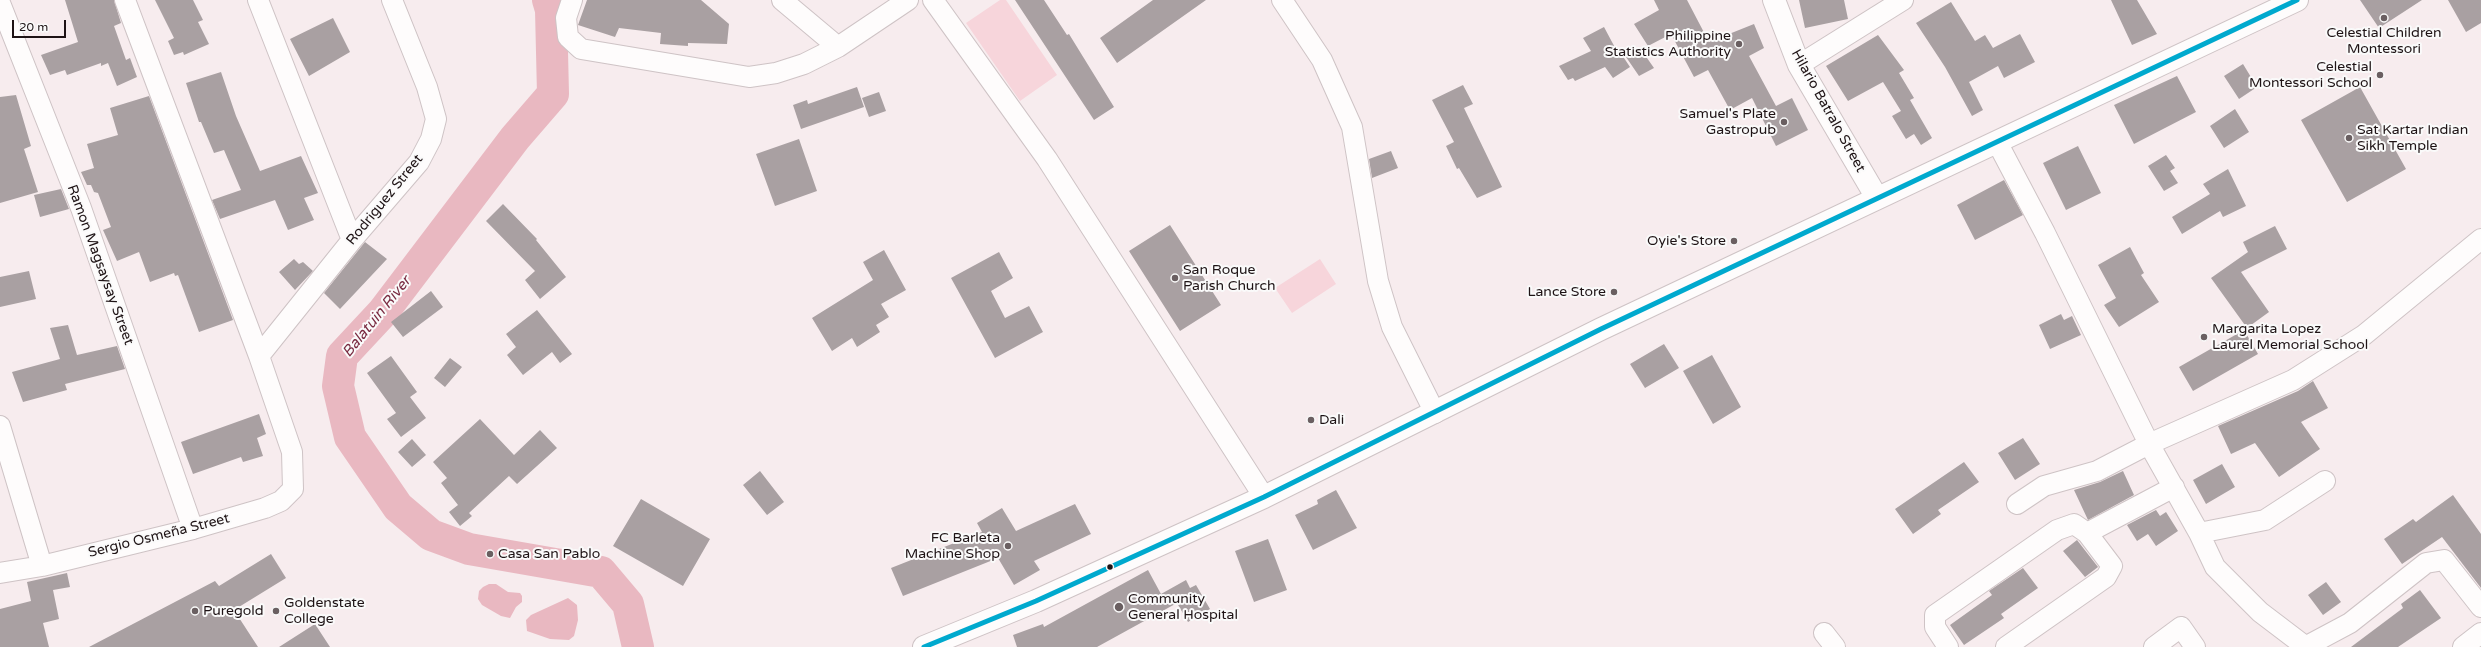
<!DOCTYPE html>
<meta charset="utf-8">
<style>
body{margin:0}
#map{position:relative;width:2481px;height:647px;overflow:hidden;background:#f7ecee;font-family:"Varela Round",sans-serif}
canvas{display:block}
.scale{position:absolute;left:12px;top:20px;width:54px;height:18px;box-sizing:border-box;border:2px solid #1e1315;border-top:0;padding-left:5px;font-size:12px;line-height:14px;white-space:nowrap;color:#1e1315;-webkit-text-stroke:3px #fafafa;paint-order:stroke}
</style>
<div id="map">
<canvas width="2481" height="647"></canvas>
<div class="scale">20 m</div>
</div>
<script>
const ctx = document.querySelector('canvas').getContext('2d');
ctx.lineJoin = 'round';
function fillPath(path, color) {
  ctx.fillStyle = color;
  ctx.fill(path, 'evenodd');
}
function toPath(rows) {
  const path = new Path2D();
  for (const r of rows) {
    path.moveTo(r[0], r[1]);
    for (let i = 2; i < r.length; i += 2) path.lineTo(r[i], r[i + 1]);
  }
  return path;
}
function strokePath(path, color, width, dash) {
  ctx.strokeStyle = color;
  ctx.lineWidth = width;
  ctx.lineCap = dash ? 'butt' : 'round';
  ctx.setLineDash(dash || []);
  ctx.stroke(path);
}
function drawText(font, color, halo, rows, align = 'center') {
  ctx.font = font + ' "Varela Round",sans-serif';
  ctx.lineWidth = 4;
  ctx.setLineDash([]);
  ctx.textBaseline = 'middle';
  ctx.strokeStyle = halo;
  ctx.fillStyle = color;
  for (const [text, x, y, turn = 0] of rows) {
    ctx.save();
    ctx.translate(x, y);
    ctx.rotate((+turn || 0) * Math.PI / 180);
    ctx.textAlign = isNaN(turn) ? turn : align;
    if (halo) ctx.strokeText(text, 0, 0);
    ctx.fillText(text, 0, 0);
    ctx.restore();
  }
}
fillPath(toPath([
 [1000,0,1006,0,1057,75,1020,101,966,23],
 [1320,259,1336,284,1292,313,1275,288]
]), '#f7d5db');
fillPath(toPath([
 [489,584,496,584,508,592,520,593,522,596,522,602,516,607,510,618,501,616,482,605,478,599,479,591,483,587],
 [568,598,577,605,578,620,574,636,569,640,550,639,527,631,526,620,531,615]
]), '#e9b8c1');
strokePath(toPath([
 [548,0,551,10,553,94,515,138,383,312,342,356,338,386,350,437,398,507,431,535,469,549,601,572,628,604,638,647]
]), '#e9b8c1', 32);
fillPath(toPath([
 [65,0,114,0,121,23,114,26,126,60,130,58,137,77,117,86,108,63,101,66,101,63,67,75,65,70,50,75,41,55,78,42],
 [155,0,193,0,203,20,198,22,209,44,184,55,183,52,174,55,168,41,174,38],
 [587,0,701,0,729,24,727,44,688,43,688,46,660,44,661,33,619,28,615,37,578,25],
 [1015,0,1044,0,1067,35,1069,34,1114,107,1094,120],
 [1153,0,1206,0,1117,63,1100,38],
 [1654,0,1687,0,1709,42,1754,24,1764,48,1749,56,1776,106,1792,98,1808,130,1776,146,1752,98,1730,110,1708,70,1694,77,1671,34,1648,46,1634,24,1659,10],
 [1799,0,1844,0,1848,19,1805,28],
 [2111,0,2137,0,2157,34,2132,45],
 [2360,0,2422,0,2379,28],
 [2448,0,2481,0,2481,23,2466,32],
 [1951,2,1975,41,1985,35,1993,48,2020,34,2035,62,2004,78,1998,66,1969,82,1983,110,1972,116,1945,67,1916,23],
 [333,18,350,52,309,76,290,39],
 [1604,27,1620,57,1622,55,1630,67,1613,78,1605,67,1575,81,1573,78,1568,80,1559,66,1591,51,1583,38],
 [1878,35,1904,70,1899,73,1914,98,1910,100,1932,138,1921,145,1914,134,1906,139,1892,116,1901,111,1883,82,1848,101,1826,66],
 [1640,48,1654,68,1639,76,1626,57],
 [2243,64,2257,87,2239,99,2224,76],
 [221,72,236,116,260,171,301,156,318,193,304,198,314,220,288,230,275,200,220,219,212,200,241,190,224,150,214,153,201,122,199,122,186,83],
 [2177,76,2196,112,2134,144,2114,105],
 [1463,85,1473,104,1464,108,1502,187,1477,198,1459,168,1457,169,1446,146,1454,142,1432,100],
 [857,87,864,107,801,129,793,105,807,100,808,104],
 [2360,87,2406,169,2347,202,2301,120],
 [879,92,886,111,869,117,862,98],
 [16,95,31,146,24,149,38,192,0,203,0,97],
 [149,96,233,320,199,332,178,275,175,276,174,273,150,282,139,252,117,261,103,230,111,227,98,193,94,192,91,185,87,185,81,172,94,168,87,144,118,135,110,108],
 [2235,109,2249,132,2224,148,2210,126],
 [799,139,817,191,775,206,756,154],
 [2078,146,2101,193,2066,210,2043,163],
 [1391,151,1398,168,1372,178,1369,159],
 [2166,155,2175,168,2170,171,2178,183,2164,191,2148,166],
 [2228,169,2246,206,2223,217,2220,211,2182,234,2172,217,2210,194,2203,184],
 [2004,180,2023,215,1975,240,1957,205],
 [61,189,69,209,40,217,34,195],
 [503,204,537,239,536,240,566,277,540,299,525,280,535,271,486,221],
 [1170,225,1221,305,1180,331,1129,251],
 [2275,226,2287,249,2241,272,2269,312,2247,328,2211,278,2248,252,2243,242],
 [365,242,387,259,340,309,324,293],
 [2130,247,2144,273,2141,275,2159,302,2119,327,2104,305,2116,298,2098,265],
 [884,250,906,290,881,304,889,317,876,325,880,332,857,347,852,338,832,351,812,318,873,280,863,262],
 [999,252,1013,278,991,291,1005,318,1029,306,1043,332,995,358,951,278],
 [294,259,299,264,303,262,313,271,295,290,279,272],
 [29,271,36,299,0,307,0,277],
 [431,291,443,307,403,337,391,322],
 [537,310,572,354,560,363,552,352,523,375,507,355,516,347,506,334],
 [2061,314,2064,320,2072,316,2081,335,2050,349,2039,325],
 [68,325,77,355,117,346,125,369,65,384,67,390,23,402,12,372,60,359,50,328],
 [2244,330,2258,354,2193,391,2179,367],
 [1664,344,1679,368,1645,388,1630,364],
 [1712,355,1741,407,1713,424,1683,371],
 [391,356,417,392,410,397,426,418,401,437,387,419,396,413,367,373],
 [450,358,462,367,445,387,434,378],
 [2313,381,2328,408,2301,422,2320,449,2279,477,2255,443,2231,454,2218,426,2298,391],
 [259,414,266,434,257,438,263,456,243,462,241,457,193,474,181,442],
 [480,419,514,455,540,430,557,448,517,484,509,476,469,513,472,516,460,526,449,512,458,505,441,483,447,478,433,462],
 [2023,438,2040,464,2015,480,1998,453],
 [412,439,426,455,412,467,398,452],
 [1964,462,1979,482,1938,510,1941,514,1913,534,1895,509],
 [2222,464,2235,487,2206,504,2193,480],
 [760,471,784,502,767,515,743,485],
 [2123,471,2134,495,2088,520,2074,490,2100,482],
 [1336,490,1357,528,1313,550,1295,515,1318,504,1317,500],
 [2453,495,2481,534,2481,588,2442,537,2402,564,2384,539,2413,519,2416,522],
 [641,499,710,539,683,586,613,546],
 [1075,504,1091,534,1034,561,1040,570,1014,585,998,558,903,596,891,568,982,532,977,523,1002,508,1016,531],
 [2156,510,2160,516,2166,512,2178,531,2156,546,2148,534,2137,541,2127,525],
 [1268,539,1287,590,1254,602,1235,551],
 [2077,540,2098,567,2085,577,2063,551],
 [271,554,286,578,234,610,258,647,89,647,215,581,219,586],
 [2023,568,2038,588,2001,614,2004,618,1964,645,1950,625,1992,595,1989,591],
 [1148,570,1161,594,1186,580,1190,588,1196,585,1210,609,1188,622,1177,603,1097,647,1017,647,1013,635,1043,624,1044,627],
 [67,573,70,587,53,590,59,619,43,623,49,647,0,647,0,609,31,601,27,582],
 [2326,582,2341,602,2323,615,2308,595],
 [2420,590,2441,618,2398,647,2351,647,2403,608,2401,604],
 [315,624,330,647,279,647]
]), '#a9a0a2');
const street = toPath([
 [258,0,352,240],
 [572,0,566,18,568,37,581,49,749,77,776,73,804,64,838,47,908,0],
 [782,0,838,47],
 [933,0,1047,159,1264,497],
 [1282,0,1322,60,1352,127,1378,281,1392,327,1435,413],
 [0,3,81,208,193,529],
 [1799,65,1903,0],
 [1997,142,2045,233,2149,444,2199,533,2215,567,2260,612,2306,647],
 [259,356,352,240,419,162,431,139,436,119,427,87,392,0],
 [0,426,42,566],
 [2017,504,2044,486,2097,471,2149,444,2293,380,2364,335,2481,239],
 [2087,533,2174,487],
 [2199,533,2265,520,2325,481],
 [0,573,42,566,193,529,265,508,281,501,293,489,292,452,259,356,125,0],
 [1824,633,1835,647],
 [1948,647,1935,627,1935,615,2057,530,2074,524,2087,533,2112,566,2106,577,2006,647],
 [2154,647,2181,627,2195,647],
 [2305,647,2350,623,2426,563,2444,560,2481,607],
 [2463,647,2481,633]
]);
const secondary = toPath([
 [1774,0,1799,65,1877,198]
]);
const primary = toPath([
 [924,647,1036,601,1264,497,1601,329,2297,0]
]);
strokePath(street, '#cec3c5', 22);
strokePath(secondary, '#cec3c5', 24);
strokePath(primary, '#cec3c5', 24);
strokePath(street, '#fefcfc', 20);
strokePath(secondary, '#fefcfc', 22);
strokePath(primary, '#fefcfc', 22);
strokePath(toPath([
 [924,647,1036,601,1264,497,1601,329,2297,0]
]), '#00a9ce', 5);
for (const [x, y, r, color] of [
 [2384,18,4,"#6a5f61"],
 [1739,44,4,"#6a5f61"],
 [2380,75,4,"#6a5f61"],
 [1784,122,4,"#6a5f61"],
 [2349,138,4,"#6a5f61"],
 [1734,241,4,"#6a5f61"],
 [1175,278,4,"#6a5f61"],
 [1614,292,4,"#6a5f61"],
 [2204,337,4,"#6a5f61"],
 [1311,420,4,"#6a5f61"],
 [1008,546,4,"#6a5f61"],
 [490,554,4,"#6a5f61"],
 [1110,567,3.5,"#1e1315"],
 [1119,607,5,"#6a5f61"],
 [195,611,4,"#6a5f61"],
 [276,611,4,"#6a5f61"]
]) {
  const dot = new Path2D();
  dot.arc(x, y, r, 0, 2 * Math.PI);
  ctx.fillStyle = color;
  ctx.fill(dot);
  strokePath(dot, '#fafafa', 1.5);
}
drawText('14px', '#1e1315', '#fafafa', [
 ["Celestial Children",2384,33,"center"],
 ["Montessori",2384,49,"center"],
 ["Philippine",1731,36,"right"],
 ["Statistics Authority",1731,52,"right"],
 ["Celestial",2372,67,"right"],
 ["Montessori School",2372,83,"right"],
 ["Samuel's Plate",1776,114,"right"],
 ["Gastropub",1776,130,"right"],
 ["Sat Kartar Indian",2357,130],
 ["Sikh Temple",2357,146],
 ["Oyie's Store",1726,241,"right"],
 ["San Roque",1183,270],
 ["Parish Church",1183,286],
 ["Lance Store",1606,292,"right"],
 ["Margarita Lopez",2212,329],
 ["Laurel Memorial School",2212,345],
 ["Dali",1319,420],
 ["FC Barleta",1000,538,"right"],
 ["Machine Shop",1000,554,"right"],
 ["Casa San Pablo",498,554],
 ["Community",1128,599],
 ["General Hospital",1128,615],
 ["Goldenstate",284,603],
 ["College",284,619],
 ["Puregold",203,611]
], 'left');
drawText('14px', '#1e1315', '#fafafa', [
 ["Hilario Batralo Street",1828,111,61],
 ["Rodriguez Street",385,200,-51],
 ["Ramon Magsaysay Street",100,265,70],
 ["Sergio Osmeña Street",159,536,-14]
]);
drawText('italic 15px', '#792b41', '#fafafa', [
 ["Balatuin River",377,317,-51]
]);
</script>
